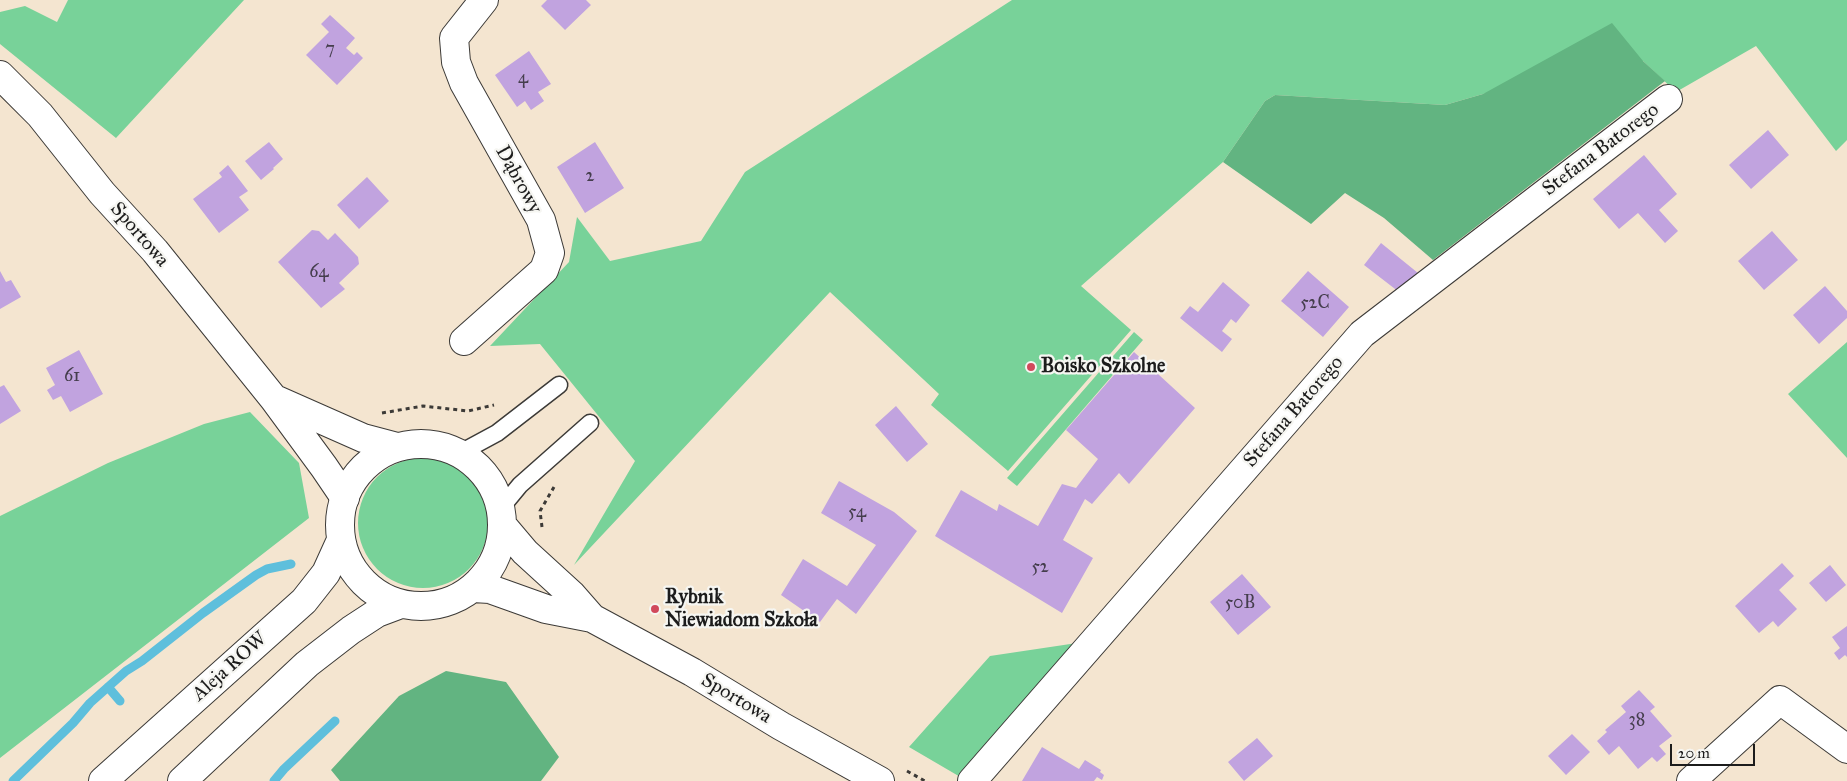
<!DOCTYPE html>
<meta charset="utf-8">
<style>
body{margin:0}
#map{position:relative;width:1847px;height:781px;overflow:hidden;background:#f4e5d0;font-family:"IM FELL Great Primer",serif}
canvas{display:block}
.scale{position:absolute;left:1670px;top:744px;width:85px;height:22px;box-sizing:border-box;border:2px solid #1c1c1c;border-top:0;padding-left:6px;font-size:15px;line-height:18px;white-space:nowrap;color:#1c1c1c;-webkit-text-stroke:4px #f6f6f2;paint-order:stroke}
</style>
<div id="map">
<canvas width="1847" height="781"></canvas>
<div class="scale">20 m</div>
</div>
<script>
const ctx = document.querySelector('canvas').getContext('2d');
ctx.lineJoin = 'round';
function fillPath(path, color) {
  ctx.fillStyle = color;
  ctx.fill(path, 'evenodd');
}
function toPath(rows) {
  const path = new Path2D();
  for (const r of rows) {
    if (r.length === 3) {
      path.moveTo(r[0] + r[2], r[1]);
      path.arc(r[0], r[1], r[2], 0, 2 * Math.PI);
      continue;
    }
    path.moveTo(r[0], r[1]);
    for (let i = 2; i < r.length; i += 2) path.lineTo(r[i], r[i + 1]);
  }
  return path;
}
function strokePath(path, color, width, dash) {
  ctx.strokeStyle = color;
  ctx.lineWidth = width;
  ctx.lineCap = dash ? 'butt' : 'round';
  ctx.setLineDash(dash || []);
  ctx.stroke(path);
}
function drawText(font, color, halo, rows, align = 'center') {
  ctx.font = font + ' "IM FELL Great Primer",serif';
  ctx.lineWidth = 4.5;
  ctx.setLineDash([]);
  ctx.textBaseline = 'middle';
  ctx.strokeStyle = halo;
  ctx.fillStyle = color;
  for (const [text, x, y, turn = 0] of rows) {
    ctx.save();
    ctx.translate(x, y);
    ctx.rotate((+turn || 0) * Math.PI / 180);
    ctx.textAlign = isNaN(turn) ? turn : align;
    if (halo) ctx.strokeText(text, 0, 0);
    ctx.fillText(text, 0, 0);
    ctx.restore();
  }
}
fillPath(toPath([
 [68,0,244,0,116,138,0,44,0,12,25,6,57,22],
 [1012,0,1847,0,1847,140,1836,151,1756,46,1676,92,1643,61,1483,94,1445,105,1275,95,1265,101,1223,162,1081,286,1131,330,1008,471,931,405,939,394,830,292,574,565,635,461,540,344,490,346,569,262,577,217,610,261,701,241,745,172],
 [1134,332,1143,340,1017,486,1007,478],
 [1847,342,1847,458,1788,394],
 [250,412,299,463,309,518,0,758,0,516,108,463,204,424],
 [423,523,65],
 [1077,643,962,778,909,747,990,656]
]), '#78d299');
fillPath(toPath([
 [1612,23,1643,61,1665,81,1433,260,1384,218,1345,193,1311,224,1223,162,1265,101,1275,95,1445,105,1483,94],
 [446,671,506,682,559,757,541,781,340,781,331,770,399,696]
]), '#62b481');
strokePath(toPath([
 [108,687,120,701],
 [13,781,73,723,90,703,126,671,142,661,203,613,256,575,267,569,291,564],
 [274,781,284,769,335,721]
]), '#5ebfdc', 9);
fillPath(toPath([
 [547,0,586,0,591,5,565,30,541,6],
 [330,15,355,38,346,48,354,55,357,52,363,58,337,85,306,55,329,32,321,24],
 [529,51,551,84,538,92,544,101,531,110,525,101,517,107,495,75],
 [1768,130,1789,155,1751,189,1729,165],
 [269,142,283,159,273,168,274,169,261,180,245,161],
 [595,142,624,188,585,213,557,167],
 [1644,155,1677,194,1659,210,1678,231,1665,243,1638,213,1619,229,1593,199],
 [228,165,248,191,239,197,249,210,219,233,193,199,222,177,219,173],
 [367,177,389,201,359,229,337,205],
 [312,230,319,231,328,240,335,233,358,257,359,264,339,283,345,289,321,308,278,262],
 [1772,231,1798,260,1764,290,1738,261],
 [1381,243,1418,273,1399,292,1364,265],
 [0,271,6,282,11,280,21,297,0,309],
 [1308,271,1349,307,1323,337,1281,301],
 [1223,282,1250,305,1236,323,1231,319,1222,331,1232,339,1222,352,1180,318,1190,306,1198,312],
 [1825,286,1847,311,1847,318,1819,344,1793,315],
 [79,350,103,394,70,412,61,396,53,400,47,390,55,385,46,368],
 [1134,352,1195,408,1129,484,1119,473,1092,504,1085,499,1063,540,1093,558,1062,613,935,536,961,490,997,511,999,504,1038,526,1062,484,1076,488,1098,459,1066,430],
 [4,385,21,411,0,424,0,387],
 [896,406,928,444,907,462,875,425],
 [839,481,894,512,917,531,856,614,837,599,820,622,781,595,803,559,847,586,876,545,821,513],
 [1782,563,1794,576,1779,590,1797,609,1778,627,1773,621,1759,633,1735,606],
 [1830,565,1846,585,1826,602,1809,583],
 [1242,574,1271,607,1238,635,1210,602],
 [1847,626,1847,657,1845,655,1839,660,1834,653,1840,648,1832,637],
 [1639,690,1655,707,1650,711,1672,736,1659,746,1666,754,1657,762,1652,757,1638,769,1619,746,1609,755,1597,741,1607,732,1605,730,1626,712,1621,706],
 [1572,734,1590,752,1566,775,1548,756],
 [1257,738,1273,756,1244,781,1228,762],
 [1042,747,1079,769,1085,760,1101,770,1100,772,1104,775,1102,780,1097,777,1094,781,1022,781]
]), '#c1a3df');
const service = toPath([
 [460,453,497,433,559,385],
 [501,508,520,485,590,423]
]);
const minor = toPath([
 [464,341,544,270,550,253,541,220,464,83,456,62,454,38,484,0],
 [972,781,1362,334,1668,99],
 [1691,781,1780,700,1847,749]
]);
const tertiary = toPath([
 [0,75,40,115,102,193,155,251,274,399,324,467,345,498],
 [277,400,363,438,397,447]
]);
const primary = toPath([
 [421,525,81],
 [503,526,525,552,571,594,592,618],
 [473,588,490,589,546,609,592,618,692,672,781,726,880,781],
 [103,781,304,601,326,573,341,540],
 [182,781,307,664,351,630,377,613,401,604]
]);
strokePath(service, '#3c3a37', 19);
strokePath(minor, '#3c3a37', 30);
strokePath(tertiary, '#3c3a37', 30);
strokePath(primary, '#3c3a37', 30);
strokePath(toPath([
 [382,413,423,406,468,411,494,405],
 [542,527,540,511,554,487],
 [907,771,925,781]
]), '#3c3a37', 3, [4, 4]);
strokePath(service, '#fff', 16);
strokePath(minor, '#fff', 28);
strokePath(tertiary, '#fff', 28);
strokePath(primary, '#fff', 28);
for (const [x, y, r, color] of [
 [1031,367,5,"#d1495b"],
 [655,609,5,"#d1495b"]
]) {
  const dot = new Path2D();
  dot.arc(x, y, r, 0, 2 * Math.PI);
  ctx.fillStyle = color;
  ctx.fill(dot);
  strokePath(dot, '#f6f6f2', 2);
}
drawText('18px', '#453e4d', null, [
 ["7",330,50],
 ["4",523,79],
 ["2",590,177],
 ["64",319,273],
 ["52C",1315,304],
 ["61",72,377],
 ["54",857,513],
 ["52",1040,568],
 ["50B",1240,604],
 ["38",1637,721]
]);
drawText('20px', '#1c1c1c', '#f6f6f2', [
 ["Stefana Batorego",1601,150,-37],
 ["Dąbrowy",518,180,61],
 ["Sportowa",139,235,49],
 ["Stefana Batorego",1294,412,-49],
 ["Aleja ROW",230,667,-42],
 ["Sportowa",736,699,31]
]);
drawText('bold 20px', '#1c1c1c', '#f6f6f2', [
 ["Boisko Szkolne",1041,367],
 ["Rybnik",665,598],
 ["Niewiadom Szkoła",665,621]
], 'left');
</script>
